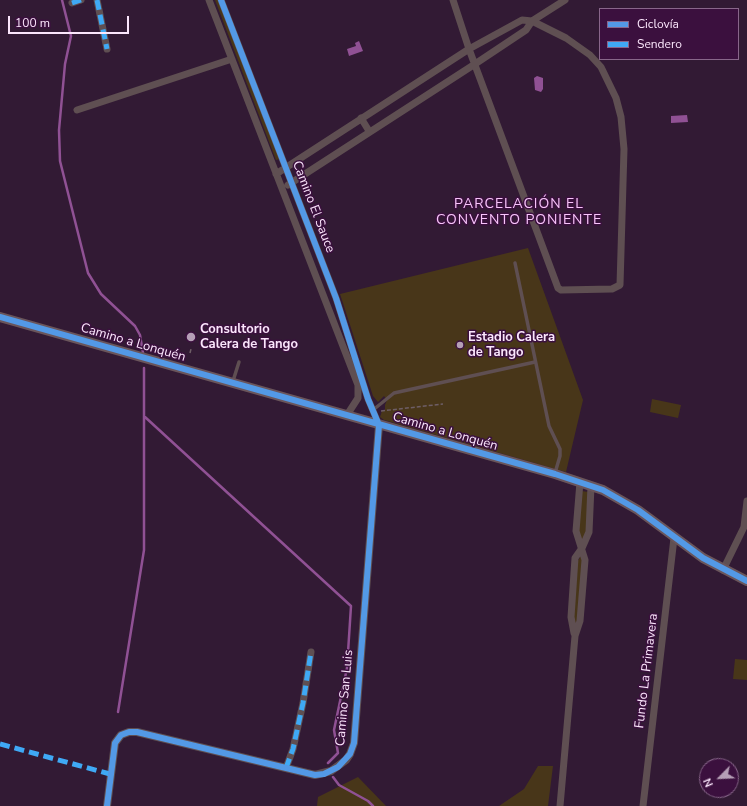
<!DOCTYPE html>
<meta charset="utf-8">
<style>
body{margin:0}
#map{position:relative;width:747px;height:806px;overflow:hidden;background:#321a34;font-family:"Nunito Sans",sans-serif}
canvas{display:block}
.legend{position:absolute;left:599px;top:8px;width:140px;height:52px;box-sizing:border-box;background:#3b103e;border:1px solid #88668a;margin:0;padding:5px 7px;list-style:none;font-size:12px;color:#fbe6fc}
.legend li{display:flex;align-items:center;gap:8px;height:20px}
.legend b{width:20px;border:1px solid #88668a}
.north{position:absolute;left:699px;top:758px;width:40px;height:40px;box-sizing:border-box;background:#3b103e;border:1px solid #88668a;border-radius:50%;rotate:246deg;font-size:11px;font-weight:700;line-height:16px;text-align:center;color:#fbe6fc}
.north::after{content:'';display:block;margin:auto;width:14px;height:18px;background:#b59fb6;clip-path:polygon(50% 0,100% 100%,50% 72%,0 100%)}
.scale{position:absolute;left:8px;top:16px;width:121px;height:18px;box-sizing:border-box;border:2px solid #fbe6fc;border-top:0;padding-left:5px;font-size:12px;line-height:14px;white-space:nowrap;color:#fbe6fc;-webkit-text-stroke:3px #3b103e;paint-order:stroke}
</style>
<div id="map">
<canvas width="747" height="806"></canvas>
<ul class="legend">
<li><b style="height:5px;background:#5399e6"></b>Ciclovía</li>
<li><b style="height:5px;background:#3fa9f5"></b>Sendero</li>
</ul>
<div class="north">N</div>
<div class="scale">100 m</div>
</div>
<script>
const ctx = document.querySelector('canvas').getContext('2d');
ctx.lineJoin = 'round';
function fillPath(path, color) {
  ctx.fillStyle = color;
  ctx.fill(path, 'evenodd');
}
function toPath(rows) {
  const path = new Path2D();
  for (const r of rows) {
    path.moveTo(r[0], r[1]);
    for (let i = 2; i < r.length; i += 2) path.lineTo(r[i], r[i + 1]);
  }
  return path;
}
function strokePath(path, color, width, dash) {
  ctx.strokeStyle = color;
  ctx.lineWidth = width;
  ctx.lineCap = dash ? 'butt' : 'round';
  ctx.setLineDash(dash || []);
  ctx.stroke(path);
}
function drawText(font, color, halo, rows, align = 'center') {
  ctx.font = font + ' "Nunito Sans",sans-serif';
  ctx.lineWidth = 3;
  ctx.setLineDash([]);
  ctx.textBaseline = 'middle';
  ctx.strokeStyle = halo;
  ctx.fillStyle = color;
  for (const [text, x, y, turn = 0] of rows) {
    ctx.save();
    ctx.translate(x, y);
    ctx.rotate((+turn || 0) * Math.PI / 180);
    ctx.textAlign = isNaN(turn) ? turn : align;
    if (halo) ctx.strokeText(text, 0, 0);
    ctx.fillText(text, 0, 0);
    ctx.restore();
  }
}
fillPath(toPath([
 [215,0,219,0,280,159,276,160],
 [528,248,583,400,566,472,384,420,380,417,382,411,385,410,385,405,387,400,384,396,378,402,373,396,340,294],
 [652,399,681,405,678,418,650,412],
 [581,491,589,492,586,532,582,543,578,531],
 [581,556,583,562,578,619,575,625,573,618,577,562],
 [735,659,747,660,747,680,733,679],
 [538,766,553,766,548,806,499,806,524,789],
 [358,777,386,806,317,806,318,797]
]), '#483619');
fillPath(toPath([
 [359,41,363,51,349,56,347,49,356,46,355,43],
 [537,76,543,78,543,89,541,92,535,90,534,78],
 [687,115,688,122,671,123,671,116]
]), '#905194');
strokePath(toPath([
 [62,0,71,36,65,64,59,130,60,161,88,273,101,294,135,326,140,335,143,353],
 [145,417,351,606,347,668,334,730,338,753,328,763],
 [118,712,144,550,144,368],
 [333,777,339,785,368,801,373,806]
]), '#905194', 2.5);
strokePath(toPath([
 [190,353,191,349],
 [381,411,443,404]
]), '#6e5e66', 1.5, [4, 2]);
strokePath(toPath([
 [515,263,549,426,560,449,560,456,555,473],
 [233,381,239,362],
 [373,410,394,393,535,362]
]), '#5f4f52', 3.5);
strokePath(toPath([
 [97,0,107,49],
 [209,0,358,385,358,398,347,415],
 [221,0,336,298,368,399,379,425],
 [72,3,81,0],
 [77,110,232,59],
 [361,118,369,131],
 [276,174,469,49,522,20,532,21,566,38,590,55,601,67,616,98,621,117,624,149,620,285,612,289,561,290,558,288,469,49,453,0],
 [288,185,475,64,526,30,532,21,565,0],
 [723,570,744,527,747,501],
 [574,633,571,617,575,558,582,548,589,532,591,486],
 [286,768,293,749,303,703,311,652],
 [560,806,575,636,580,621,585,560,576,531,580,482],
 [643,806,674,538]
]), '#5f4f52', 7);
strokePath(toPath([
 [107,806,115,743,121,735,129,732,137,732,315,775,331,771,346,760,350,754,354,743,379,425]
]), '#5f4f52', 8);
strokePath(toPath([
 [0,317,555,474,603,490,638,510,703,558,747,581]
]), '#6a555b', 10);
strokePath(toPath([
 [97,0,107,49],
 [72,3,81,0],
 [0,744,110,774],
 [286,768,293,749,303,703,311,652]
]), '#3fa9f5', 5, [10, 5]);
strokePath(toPath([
 [0,317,555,474,603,490,638,510,703,558,747,581],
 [107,806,115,743,121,735,129,732,137,732,315,775,324,774,338,767,350,754,354,743,379,425,368,399,336,298,221,0]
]), '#5399e6', 6);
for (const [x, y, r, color] of [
 [191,337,5,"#b59fb6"],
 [460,345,4,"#b59fb6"]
]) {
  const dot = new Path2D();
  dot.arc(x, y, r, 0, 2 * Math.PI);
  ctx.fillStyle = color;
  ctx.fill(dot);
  strokePath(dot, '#3b103e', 1.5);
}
drawText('13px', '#fbe6fc', '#3b103e', [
 ["Camino El Sauce",313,207,69],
 ["Camino a Lonquén",133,343,16],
 ["Camino a Lonquén",445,432,16],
 ["Fundo La Primavera",647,671,-83],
 ["Camino San Luis",345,698,-85]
]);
drawText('bold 13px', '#fbe6fc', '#3b103e', [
 ["Consultorio",200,330],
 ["Calera de Tango",200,345],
 ["Estadio Calera",468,338],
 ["de Tango",468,353]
], 'left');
ctx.letterSpacing = '1px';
drawText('14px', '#f8c4fb', '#3b103e', [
 ["PARCELACIÓN EL",519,205],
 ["CONVENTO PONIENTE",519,221]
]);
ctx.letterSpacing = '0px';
</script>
